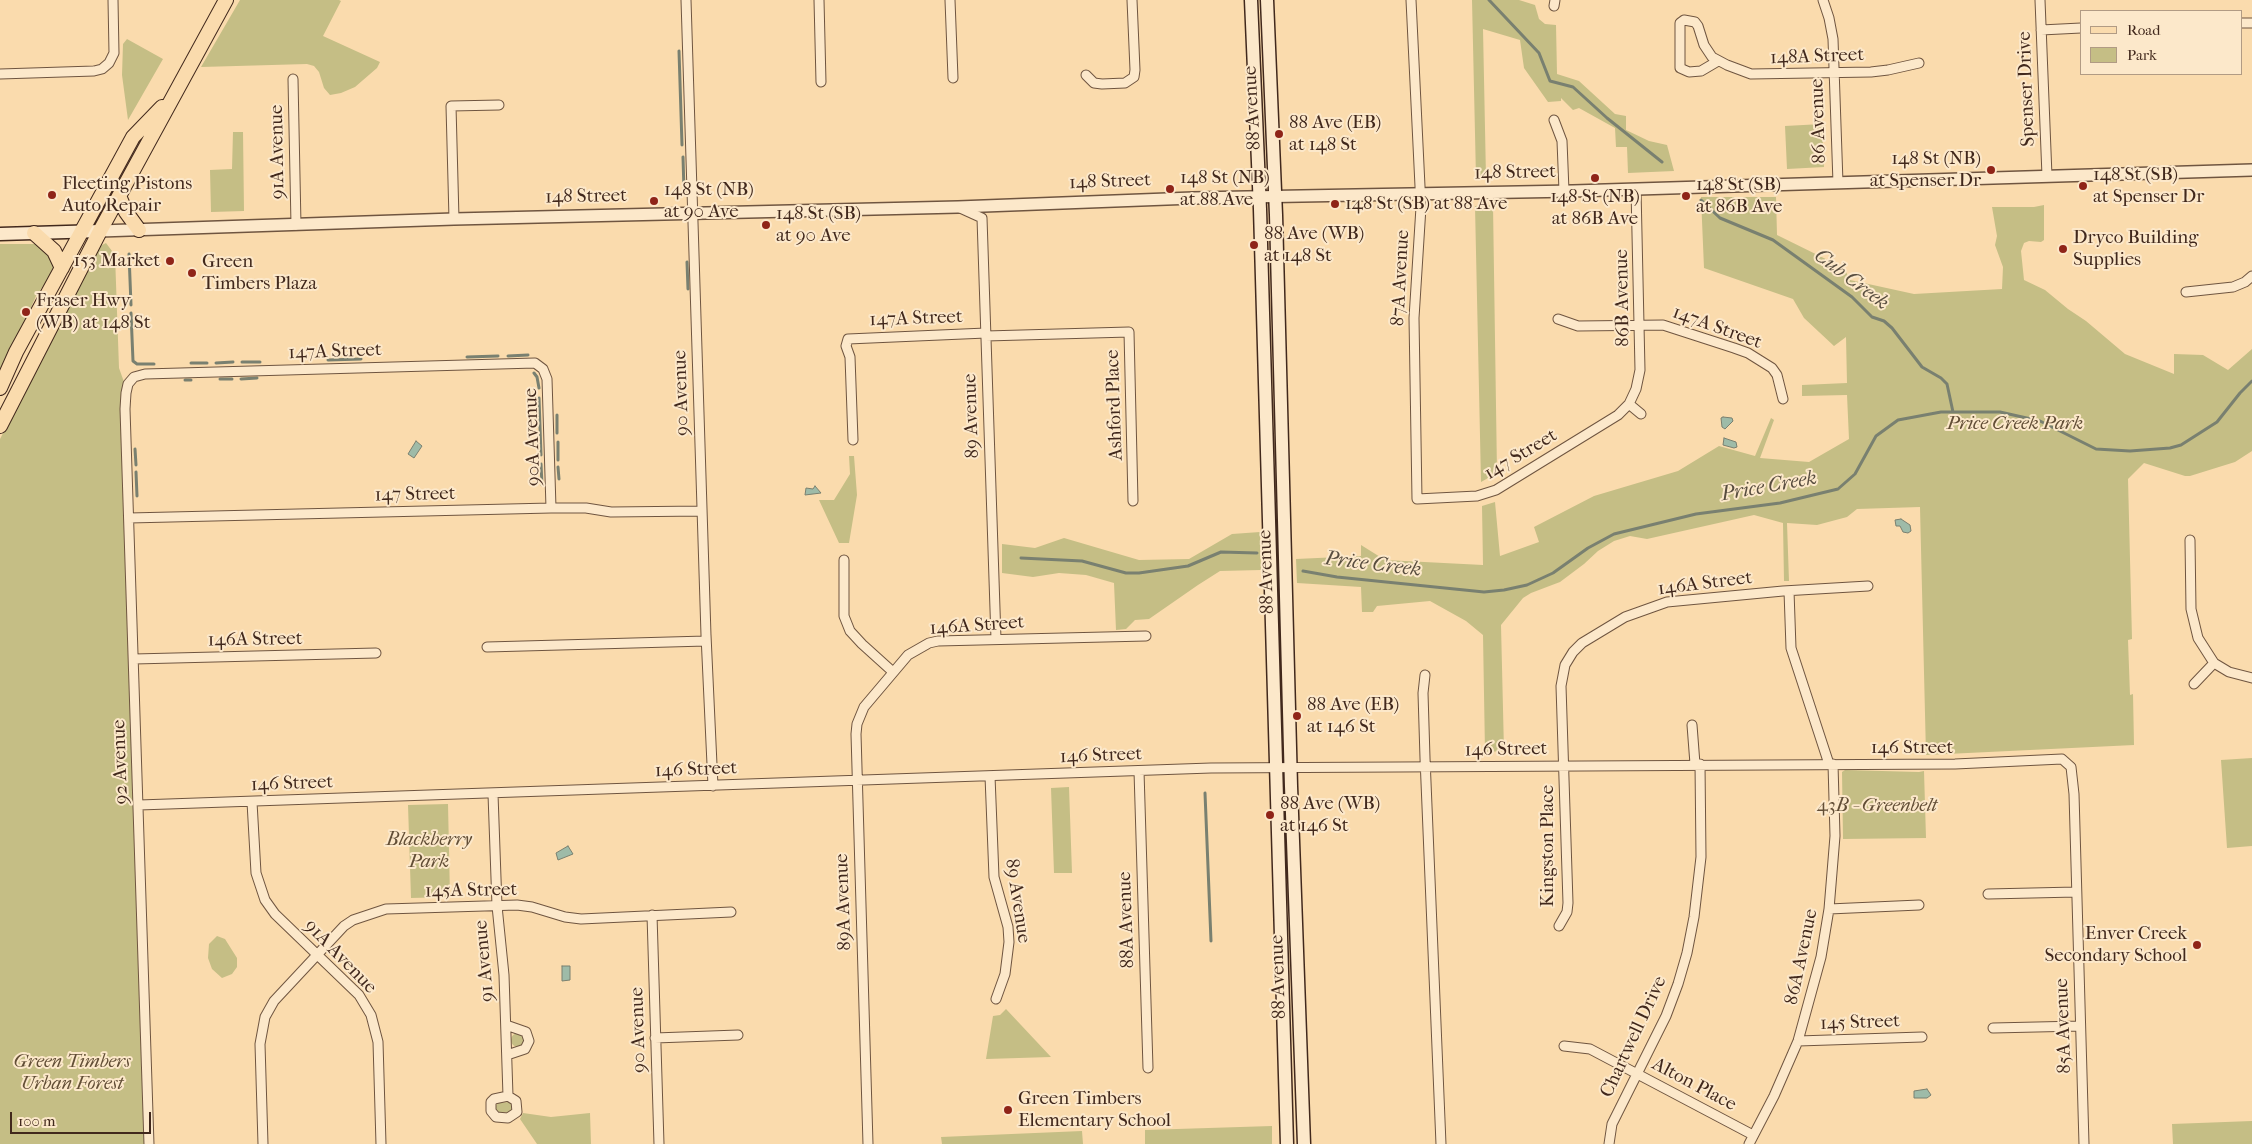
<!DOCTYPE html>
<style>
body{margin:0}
#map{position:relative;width:2252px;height:1144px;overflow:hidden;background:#fadbad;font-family:"IM FELL French Canon",serif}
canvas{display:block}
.legend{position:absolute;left:2080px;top:10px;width:162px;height:65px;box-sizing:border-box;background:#fce8ca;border:1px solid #b19b84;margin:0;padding:6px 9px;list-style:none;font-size:15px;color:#41281c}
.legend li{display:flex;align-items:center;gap:10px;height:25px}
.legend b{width:25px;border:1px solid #b19b84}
.scale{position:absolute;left:10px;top:1112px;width:141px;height:22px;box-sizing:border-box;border:2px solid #41281c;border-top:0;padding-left:6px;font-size:15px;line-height:18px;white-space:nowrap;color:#41281c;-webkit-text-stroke:4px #fce8ca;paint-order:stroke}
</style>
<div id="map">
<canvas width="2252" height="1144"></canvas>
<ul class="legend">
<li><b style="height:6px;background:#fadbad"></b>Road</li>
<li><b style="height:14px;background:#c5be85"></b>Park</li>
</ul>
<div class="scale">100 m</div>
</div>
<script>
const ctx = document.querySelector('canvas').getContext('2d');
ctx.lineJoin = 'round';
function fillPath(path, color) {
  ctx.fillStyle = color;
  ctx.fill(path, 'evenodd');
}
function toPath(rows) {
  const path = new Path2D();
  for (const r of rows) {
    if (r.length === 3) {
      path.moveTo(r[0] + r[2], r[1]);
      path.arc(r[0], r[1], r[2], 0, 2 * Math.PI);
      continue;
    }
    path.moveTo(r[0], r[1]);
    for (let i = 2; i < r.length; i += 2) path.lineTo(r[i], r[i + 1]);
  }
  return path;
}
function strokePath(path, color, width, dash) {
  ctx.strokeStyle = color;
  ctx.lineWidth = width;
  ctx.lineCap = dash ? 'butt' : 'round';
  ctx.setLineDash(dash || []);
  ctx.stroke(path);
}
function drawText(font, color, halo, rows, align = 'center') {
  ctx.font = font + ' "IM FELL French Canon",serif';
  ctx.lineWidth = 4;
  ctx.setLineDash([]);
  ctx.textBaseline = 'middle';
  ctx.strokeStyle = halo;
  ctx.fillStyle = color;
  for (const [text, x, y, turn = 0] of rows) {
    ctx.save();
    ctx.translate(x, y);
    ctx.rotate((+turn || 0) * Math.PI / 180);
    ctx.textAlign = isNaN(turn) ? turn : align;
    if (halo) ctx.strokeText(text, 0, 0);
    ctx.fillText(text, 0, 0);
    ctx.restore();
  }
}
fillPath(toPath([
 [240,0,339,0,341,1,323,36,380,62,377,68,355,87,341,93,330,95,324,88,319,72,314,66,307,64,201,67],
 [1472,0,1519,0,1535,5,1539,19,1545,24,1556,25,1557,74,1579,81,1615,114,1626,116,1626,130,1649,141,1667,145,1674,171,1628,173,1627,147,1616,147,1615,128,1579,108,1573,110,1561,98,1561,101,1548,102,1524,68,1520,40,1483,29,1486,178,1476,178],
 [127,39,163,59,128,120,122,75,123,44],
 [1822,124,1824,167,1787,169,1785,126],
 [233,132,243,132,244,211,211,212,210,170,232,169],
 [1701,197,1776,197,1777,235,1844,268,1850,280,1914,294,2002,289,2003,267,1995,245,1997,236,1992,207,2034,207,2044,205,2044,240,2041,242,2029,241,2024,243,2021,251,2024,280,2045,290,2068,309,2086,321,2125,354,2174,374,2174,354,2203,355,2228,370,2252,349,2252,451,2235,462,2190,476,2185,476,2144,463,2128,479,2132,639,2128,640,2130,695,2133,694,2134,745,1926,755,1920,507,1857,509,1847,517,1817,525,1787,523,1789,581,1784,581,1783,523,1754,515,1647,539,1630,536,1614,541,1598,551,1584,564,1560,582,1531,593,1523,598,1501,625,1504,751,1485,752,1483,635,1466,621,1430,601,1377,606,1373,612,1362,612,1361,587,1297,583,1296,559,1361,556,1361,545,1385,560,1483,565,1482,506,1495,502,1500,556,1539,542,1534,527,1594,496,1678,471,1719,446,1755,456,1771,418,1774,420,1760,458,1809,462,1849,439,1847,395,1802,396,1802,385,1847,383,1846,337,1834,346,1804,318,1793,299,1704,268],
 [1493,205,1497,473,1481,482,1475,206],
 [106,243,115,255,119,368,124,382,121,396,121,416,145,1144,0,1144,0,439,100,246],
 [0,244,37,244,45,248,54,267,51,275,36,296,0,377],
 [849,456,854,456,857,495,849,543,839,543,819,500,834,500,850,474],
 [1260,532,1261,570,1220,571,1198,585,1149,619,1135,620,1126,629,1116,630,1114,583,1086,575,1059,573,1033,577,1002,573,1002,544,1035,548,1064,538,1139,560,1189,559,1232,534],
 [2252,758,2252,846,2227,848,2221,760],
 [1845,770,1919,772,1924,771,1926,838,1843,839,1842,772],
 [1069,787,1072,873,1054,873,1051,788],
 [448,804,450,897,411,898,408,805],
 [217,936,225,939,237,958,237,967,232,974,222,978,212,969,208,958,209,944],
 [1006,1009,1051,1057,986,1059,993,1016,1000,1015],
 [518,1040,7],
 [509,1102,512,1105,511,1112,500,1113,496,1111,495,1107,498,1103],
 [523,1113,551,1117,590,1113,591,1144,537,1144,520,1119],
 [2252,1121,2252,1144,2173,1144,2172,1124],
 [1272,1126,1272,1144,1145,1144,1145,1130],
 [1082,1131,1083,1144,942,1144,941,1137]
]), '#c5be85');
const water = toPath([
 [1723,417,1732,418,1733,421,1725,429,1722,427,1721,418,1723,417],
 [1724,438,1736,442,1737,447,1734,448,1723,445,1724,438],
 [416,441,422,446,414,458,408,454,416,441],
 [815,486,821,493,805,495,806,488,813,489,815,486],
 [1901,519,1910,525,1911,531,1908,533,1903,532,1900,526,1896,526,1895,520,1901,519],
 [568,846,573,854,558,860,556,853,568,846],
 [562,966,570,966,570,980,562,981,562,966],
 [1927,1089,1931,1095,1927,1098,1914,1098,1914,1091,1927,1089]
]);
fillPath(water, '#9ebba8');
strokePath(water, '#798070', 1);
strokePath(toPath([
 [1489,0,1539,53,1550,81,1573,87,1607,118,1662,162],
 [679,51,682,145],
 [683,157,684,191],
 [1701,200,1720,218,1773,240,1852,297,1872,317,1884,321,1892,328,1922,367,1941,378,1947,384,1953,412],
 [129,254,131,305],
 [687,262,688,289],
 [131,313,133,361,137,364,154,364],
 [508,356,528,355],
 [467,357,498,356],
 [328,360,361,359],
 [242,362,260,362],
 [191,363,207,363],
 [216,363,233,362],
 [534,373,537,377,539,388],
 [220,379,232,379],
 [241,379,257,378],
 [185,380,191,380],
 [539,398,541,455],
 [557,415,557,433],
 [558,442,558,460],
 [135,449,136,465],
 [541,464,542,485],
 [558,467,559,479],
 [136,472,137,496],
 [1021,558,1082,561,1126,573,1139,573,1188,566,1221,552,1257,553],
 [1303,571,1337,577,1484,592,1504,590,1527,585,1553,573,1588,548,1614,534,1696,514,1780,503,1838,489,1855,474,1876,436,1898,420,1941,412,2000,412,2040,421,2096,449,2130,451,2170,448,2181,445,2217,422,2240,393,2252,381],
 [1205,793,1211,941]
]), '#798070', 3);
const minor = toPath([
 [686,0,706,635,713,786],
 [819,0,821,82],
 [950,0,953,78],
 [1411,0,1421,207,1414,318,1417,499,1477,496,1496,490,1618,415,1629,404,1636,389,1640,370,1636,189],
 [1823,0,1829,18,1833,39,1838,183],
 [2040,0,2047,176],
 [1554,6,1555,0],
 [2241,23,2252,23],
 [2041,30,2081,28],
 [1718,61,1701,71,1689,72,1680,68,1680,23,1684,20,1695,22,1698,26,1704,45,1712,57,1727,65,1751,74,1871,72,1888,70,1919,63],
 [0,74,94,71,102,69,109,63,114,53,113,0],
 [1086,75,1094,83,1102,84,1125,83,1134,77,1135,70,1132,0],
 [293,79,296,225],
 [1554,120,1562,141,1564,191],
 [960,208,982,218,996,639],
 [454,219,451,106,499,105],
 [2186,292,2233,287,2245,282,2252,276],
 [1558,319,1578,326,1663,325,1734,348,1748,353,1772,368,1777,375,1783,399],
 [986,336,1129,332,1133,501],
 [1629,404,1641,414],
 [853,440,850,357,846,346,848,339,986,333],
 [129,518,551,508,586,508,611,512,702,511],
 [2190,540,2191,609,2198,638,2214,663,2229,672,2252,678],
 [844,560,844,616,850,631,862,644,893,672],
 [1789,591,1791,648,1829,764],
 [487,647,706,641],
 [134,659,376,653],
 [1425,675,1423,693,1425,758,1441,1144],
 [2194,684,2214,663],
 [1692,725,1695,764],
 [1139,771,1148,1068],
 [990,776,994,877,1008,927,1009,942,1005,974,996,999],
 [493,794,497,906,504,975,508,1096,494,1099,491,1102,491,1111,496,1117,508,1118,517,1112,516,1101,508,1096],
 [252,802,256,873,265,900,275,914,359,995,371,1015,378,1042,381,1144],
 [139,805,1211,768,1955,764,2062,759,2071,767,2074,794,2084,1144],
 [1988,894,2076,892],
 [1829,909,1919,905],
 [652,915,659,1144],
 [1559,926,1567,912,1568,903,1561,686,1565,665,1573,652,1582,643,1625,617,1667,602,1783,591,1868,586],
 [506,1025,526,1032,529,1041,525,1049,507,1055],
 [1993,1028,2080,1026],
 [655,1038,738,1035],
 [1798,1041,1922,1037],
 [1564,1046,1590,1049,1753,1135],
 [149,1144,125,409,126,393,128,384,134,377,145,374,535,363,543,369,547,379,551,508],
 [263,1144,260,1044,265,1017,274,1001,344,926,353,920,386,909,517,905,532,907,565,917,581,919,731,912],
 [868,1144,856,734,857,724,864,707,908,655,929,643,938,641,1146,636],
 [1609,1144,1612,1124,1666,1016,1678,984,1687,953,1694,917,1701,857,1700,764],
 [1749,1144,1774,1096,1798,1041,1821,957,1829,909,1835,836,1833,764]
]);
const tertiary = toPath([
 [100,231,454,219,958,207,1193,198,1573,191,2252,170]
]);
const secondary = toPath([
 [1251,0,1260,209,1287,1144],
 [1267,0,1276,215,1291,786,1304,1144],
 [0,234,100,231]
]);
const primary = toPath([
 [119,196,126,212,139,230],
 [34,233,54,251,62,268],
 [0,388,16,352,133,137,162,107],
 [0,426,100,231,226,0]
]);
strokePath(minor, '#6f5540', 11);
strokePath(tertiary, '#6f5540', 14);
strokePath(secondary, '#41281c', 15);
strokePath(primary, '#41281c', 16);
strokePath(minor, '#fce8ca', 9);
strokePath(tertiary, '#fce8ca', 11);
strokePath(secondary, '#fce8ca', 12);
strokePath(primary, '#fadbad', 14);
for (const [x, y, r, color] of [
 [1279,134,5,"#8f2418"],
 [1991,170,5,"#8f2418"],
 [1595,178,5,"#8f2418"],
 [2083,186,5,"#8f2418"],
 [1170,189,5,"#8f2418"],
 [52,195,5,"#8f2418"],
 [1686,196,5,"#8f2418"],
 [654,201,5,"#8f2418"],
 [1335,204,5,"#8f2418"],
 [766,225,5,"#8f2418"],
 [1254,245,5,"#8f2418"],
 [2063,249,5,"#8f2418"],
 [170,261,5,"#8f2418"],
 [192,273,5,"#8f2418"],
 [26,312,5,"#8f2418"],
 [1297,716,5,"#8f2418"],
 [1270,815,5,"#8f2418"],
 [2197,945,5,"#8f2418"],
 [1008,1110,5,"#8f2418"]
]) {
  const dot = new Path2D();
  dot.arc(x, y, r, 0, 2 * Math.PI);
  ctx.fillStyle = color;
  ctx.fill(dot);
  strokePath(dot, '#fce8ca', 2);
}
drawText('19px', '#41281c', '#fce8ca', [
 ["148A Street",1817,57,-2],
 ["Spenser Drive",2027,89,-92],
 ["88 Avenue",1253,108,-93],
 ["86 Avenue",1819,121,-92],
 ["91A Avenue",278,152,-91],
 ["148 Street",1515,173,-1],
 ["148 Street",1110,182,-2],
 ["148 Street",586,197,-1],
 ["87A Avenue",1401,278,-87],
 ["86B Avenue",1623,298,-91],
 ["147A Street",916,319,-2],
 ["147A Street",1717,328,20],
 ["147A Street",335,352,-2],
 ["90 Avenue",682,393,-92],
 ["Ashford Place",1115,405,-92],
 ["89 Avenue",972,416,-92],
 ["90A Avenue",533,437,-92],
 ["147 Street",1521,455,-31],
 ["147 Street",415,495,-1],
 ["88 Avenue",1267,572,-92],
 ["146A Street",1705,584,-7],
 ["146A Street",977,626,-4],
 ["146A Street",255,640,-1],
 ["146 Street",1912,748],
 ["146 Street",1506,750,-1],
 ["146 Street",1101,756,-2],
 ["92 Avenue",121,762,-92],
 ["146 Street",696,770,-2],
 ["146 Street",292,784,-2],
 ["Kingston Place",1548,846,-90],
 ["145A Street",471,891,-1],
 ["89 Avenue",1017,901,81],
 ["89A Avenue",844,902,-92],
 ["88A Avenue",1127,920,-92],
 ["91A Avenue",340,957,46],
 ["86A Avenue",1802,957,-78],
 ["91 Avenue",485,961,-95],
 ["88 Avenue",1279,977,-92],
 ["145 Street",1860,1023,-2],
 ["85A Avenue",2064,1026,-92],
 ["90 Avenue",639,1030,-92],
 ["Chartwell Drive",1634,1037,-65],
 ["Alton Place",1694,1085,28]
]);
drawText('19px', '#41281c', '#fce8ca', [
 ["88 Ave (EB)",1289,123],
 ["at 148 St",1289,145],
 ["148 St (NB)",1981,159,"right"],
 ["at Spenser Dr",1981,181,"right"],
 ["148 St (SB)",2093,175],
 ["at Spenser Dr",2093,197],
 ["148 St (NB)",1180,178],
 ["at 88 Ave",1180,200],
 ["Fleeting Pistons",62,184],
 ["Auto Repair",62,206],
 ["148 St (SB)",1696,185],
 ["at 86B Ave",1696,207],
 ["148 St (NB)",664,190],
 ["at 90 Ave",664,212],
 ["148 St (NB)",1595,197,"center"],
 ["at 86B Ave",1595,219,"center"],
 ["148 St (SB) at 88 Ave",1345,204],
 ["148 St (SB)",776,214],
 ["at 90 Ave",776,236],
 ["88 Ave (WB)",1264,234],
 ["at 148 St",1264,256],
 ["Dryco Building",2073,238],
 ["Supplies",2073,260],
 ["153 Market",160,261,"right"],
 ["Green",202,262],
 ["Timbers Plaza",202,284],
 ["Fraser Hwy",36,301],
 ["(WB) at 148 St",36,323],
 ["88 Ave (EB)",1307,705],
 ["at 146 St",1307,727],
 ["88 Ave (WB)",1280,804],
 ["at 146 St",1280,826],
 ["Enver Creek",2187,934,"right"],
 ["Secondary School",2187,956,"right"],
 ["Green Timbers",1018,1099],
 ["Elementary School",1018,1121]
], 'left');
drawText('italic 19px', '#624e36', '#fce8ca', [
 ["Price Creek Park",2015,424],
 ["43B - Greenbelt",1877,806],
 ["Blackberry",429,840],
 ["Park",429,862],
 ["Green Timbers",72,1062],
 ["Urban Forest",72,1084]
]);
drawText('italic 20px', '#584d3f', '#fce8ca', [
 ["Cub Creek",1851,280,37],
 ["Price Creek",1769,487,-10],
 ["Price Creek",1373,565,7]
]);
</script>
